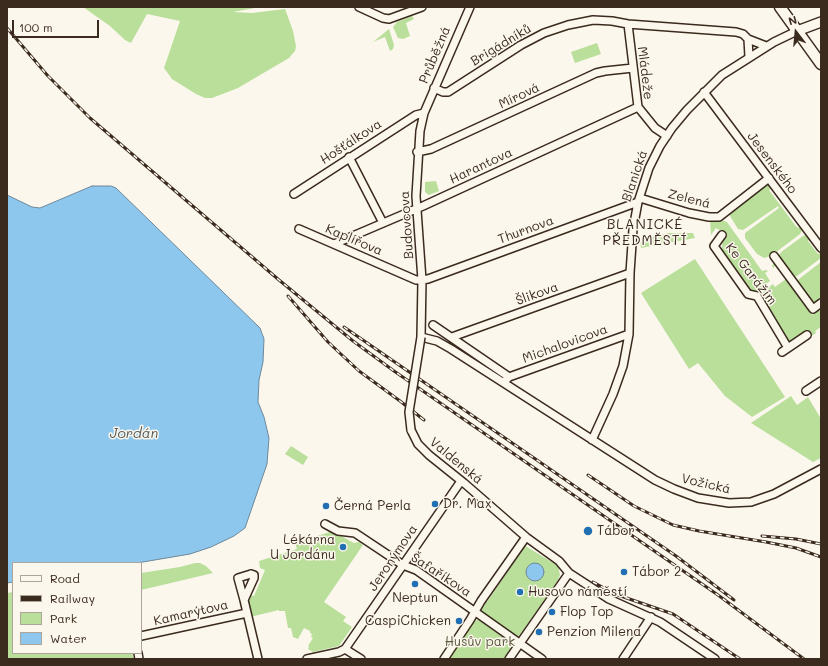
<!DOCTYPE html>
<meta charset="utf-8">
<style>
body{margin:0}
#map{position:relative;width:828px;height:666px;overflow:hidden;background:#fbf7ec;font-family:Mali,sans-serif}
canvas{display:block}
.frame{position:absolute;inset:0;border:8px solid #3b2a1e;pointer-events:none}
.legend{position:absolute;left:12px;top:562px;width:130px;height:92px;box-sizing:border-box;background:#fbf7ec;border:1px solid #aea59a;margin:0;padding:5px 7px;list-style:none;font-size:12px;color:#3b2a1e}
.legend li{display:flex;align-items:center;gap:8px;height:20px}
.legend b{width:20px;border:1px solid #aea59a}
.north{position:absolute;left:776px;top:12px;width:40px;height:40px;-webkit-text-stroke:3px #fbf7ec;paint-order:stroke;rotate:344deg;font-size:11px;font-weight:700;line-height:16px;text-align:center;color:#3b2a1e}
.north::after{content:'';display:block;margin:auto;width:14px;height:18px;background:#3b2a1e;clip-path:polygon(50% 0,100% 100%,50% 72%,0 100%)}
.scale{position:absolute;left:12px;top:20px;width:87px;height:18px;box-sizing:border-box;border:2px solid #3b2a1e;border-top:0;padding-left:5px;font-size:12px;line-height:14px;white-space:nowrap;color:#3b2a1e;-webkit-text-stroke:3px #fbf7ec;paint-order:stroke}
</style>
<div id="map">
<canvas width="828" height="666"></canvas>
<div class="frame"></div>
<ul class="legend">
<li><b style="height:5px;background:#fbf7ec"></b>Road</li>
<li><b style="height:5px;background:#3b2a1e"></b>Railway</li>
<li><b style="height:11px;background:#b9df9b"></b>Park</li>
<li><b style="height:11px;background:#8ec7ed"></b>Water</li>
</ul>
<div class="north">N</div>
<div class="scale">100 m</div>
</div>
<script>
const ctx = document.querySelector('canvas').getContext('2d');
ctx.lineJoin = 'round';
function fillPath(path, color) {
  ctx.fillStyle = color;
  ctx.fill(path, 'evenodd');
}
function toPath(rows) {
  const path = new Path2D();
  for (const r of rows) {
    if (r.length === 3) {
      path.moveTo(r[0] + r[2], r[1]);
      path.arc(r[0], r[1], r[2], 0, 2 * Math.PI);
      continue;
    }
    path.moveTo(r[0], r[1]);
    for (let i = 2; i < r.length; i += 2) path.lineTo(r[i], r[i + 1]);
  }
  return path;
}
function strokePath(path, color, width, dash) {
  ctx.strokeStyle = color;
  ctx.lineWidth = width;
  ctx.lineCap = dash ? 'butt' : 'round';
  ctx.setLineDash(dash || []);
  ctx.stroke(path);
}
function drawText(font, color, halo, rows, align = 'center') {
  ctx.font = font + ' Mali,sans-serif';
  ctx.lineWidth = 3;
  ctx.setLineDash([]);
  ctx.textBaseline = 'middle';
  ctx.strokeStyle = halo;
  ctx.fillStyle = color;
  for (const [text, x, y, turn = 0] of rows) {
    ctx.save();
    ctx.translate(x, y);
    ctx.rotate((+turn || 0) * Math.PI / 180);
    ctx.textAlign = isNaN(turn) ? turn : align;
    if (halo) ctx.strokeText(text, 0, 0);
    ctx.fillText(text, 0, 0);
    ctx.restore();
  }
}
fillPath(toPath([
 [83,7,260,7,233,12,252,13,285,9,293,31,296,46,295,51,289,58,238,88,212,98,205,98,196,94,172,79,164,68,180,21,147,14,131,43,125,40,110,26],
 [412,16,414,19,406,23,410,36,403,39,398,38,393,27,397,22],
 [389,29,394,45,393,49,390,51,385,37,373,42],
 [597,43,601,54,575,63,571,52],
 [436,181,439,191,429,195,425,192,425,182],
 [768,184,773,187,769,190,795,225,798,228,801,225,802,230,800,234,771,256,764,258,757,254,745,238,745,233,779,208,778,206,743,230,738,229,730,216,730,212,761,187],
 [710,220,721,220,727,222,762,271,766,270,768,271,765,273,770,281,756,292,751,291,723,252,722,249,723,232,716,228,711,235],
 [669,233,693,233,695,238,641,248,640,240],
 [806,235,811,238,808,241,818,254,821,252,821,258,797,276,792,277,778,257,781,252,803,236],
 [695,259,785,397,752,417,725,396,698,363,689,369,641,293],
 [821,262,821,300,814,303,811,301,798,284,797,282,799,279],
 [774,264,778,266,812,315,819,310,821,313,821,327,815,331,816,333,810,337,806,332,791,342,788,342,762,298,761,293,773,284,775,287,786,279,777,265,773,268,772,265],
 [791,396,797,405,808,397,821,419,821,458,813,462,751,423],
 [291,446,308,457,303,465,285,454],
 [333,531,350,541,354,543,359,542,363,545,324,602,346,617,343,621,352,627,339,646,313,652,308,649,309,646,308,646,313,638,311,637,312,634,310,633,310,631,304,628,298,639,293,637,291,628,288,628,285,611,279,611,279,610,250,617,247,603,251,595,254,596,265,570,260,568,259,561,297,549,295,543],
 [524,545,558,566,560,575,558,580,522,632,519,636,515,636,481,612,480,608,485,601,487,602,521,552,519,551],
 [195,563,200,563,206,566,213,573,141,590,141,573,180,567],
 [13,592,13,653,132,653,134,659,7,659,7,593],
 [477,620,479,620,512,644,512,647,504,659,447,659,473,622]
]), '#b9df9b');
const water = toPath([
 [92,186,111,186,116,188,260,328,264,339,263,362,259,380,258,402,264,417,269,438,267,464,245,528,234,536,211,547,190,554,137,563,13,563,13,582,7,583,7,195,32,207,40,208,92,186],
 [535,572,9]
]);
fillPath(water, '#8ec7ed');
strokePath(water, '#6d889a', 1);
const minor = toPath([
 [359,7,383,18,389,19,422,7],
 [470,7,424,113,420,131,416,196,422,280,421,337,437,341,451,349,655,480,674,489,698,498,729,503,751,502,774,494,821,469],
 [628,24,638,107,655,128,667,136],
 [748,39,766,46],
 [434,88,443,92,448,92,521,45,544,33,568,25,593,20,612,21,628,24,736,32,743,34,748,39,749,57],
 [704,92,821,248],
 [417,152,431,149,596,73,605,71,633,68],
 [349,157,383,223],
 [294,194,416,115,424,113],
 [640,198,689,213,709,217,719,217,769,178],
 [299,229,416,280,422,280,428,279,638,202],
 [722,235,714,246,748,294,757,296,788,348],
 [334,244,423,206,638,107],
 [774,256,813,309,821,303],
 [433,325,509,377,506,380],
 [452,337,630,273],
 [782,352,807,335],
 [509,377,629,334],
 [806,391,821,381],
 [411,430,418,444,429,455,464,483,526,537,559,561,569,573,609,599,660,622,715,659],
 [592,440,613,394,623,366,629,334,630,273,633,229,638,202,649,168,660,146,672,128,687,110,722,75,774,42,797,31],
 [325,524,338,531,355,533,403,565,416,570,542,659],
 [251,574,254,575,254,578,244,600,238,578,251,574],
 [244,600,258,659],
 [141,636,247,613],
 [345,649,361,659],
 [138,653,139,659],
 [307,659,339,652,345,649,461,481],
 [444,659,470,620,481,601,526,537],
 [509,659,569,573],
 [623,659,651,617]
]);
const tertiary = toPath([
 [797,31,821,22]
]);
const secondary = toPath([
 [780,7,821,64]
]);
strokePath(minor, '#3b2a1e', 10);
strokePath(tertiary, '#3b2a1e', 12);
strokePath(secondary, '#3b2a1e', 13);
strokePath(minor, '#fbf7ec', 7);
strokePath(tertiary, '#fbf7ec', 9);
strokePath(secondary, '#fbf7ec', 10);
const rail = toPath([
 [7,28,48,76,90,118,279,280,353,341,394,371,718,595,804,659],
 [288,296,328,342,359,371,400,401,424,420],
 [344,327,676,556,734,600],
 [588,475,634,506,673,525,699,531,766,542,796,548,821,557],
 [762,536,796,539,821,544],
 [593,582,615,594,673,614,740,659]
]);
strokePath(rail, '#3b2a1e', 3);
strokePath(rail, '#fbf7ec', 1.5, [4.5]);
const minorBridge = toPath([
 [411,430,409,412,421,337]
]);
strokePath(minorBridge, '#3b2a1e', 10, []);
strokePath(minorBridge, '#fbf7ec', 7);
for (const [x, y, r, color] of [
 [435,504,4,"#1f6fb2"],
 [326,506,4,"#1f6fb2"],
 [588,531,5,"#1f6fb2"],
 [343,547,4,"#1f6fb2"],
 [624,572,4,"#1f6fb2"],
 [415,584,4,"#1f6fb2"],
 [520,592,4,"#1f6fb2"],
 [552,612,4,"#1f6fb2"],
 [459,621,4,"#1f6fb2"],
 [539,632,4,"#1f6fb2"]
]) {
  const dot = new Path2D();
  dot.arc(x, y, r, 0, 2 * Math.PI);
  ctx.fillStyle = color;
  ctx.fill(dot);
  strokePath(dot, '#fbf7ec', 1.5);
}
drawText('13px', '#3b2a1e', '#fbf7ec', [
 ["Brigádníků",501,45,-31],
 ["Průběžná",435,55,-67],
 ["Mládeže",645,73,83],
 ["Mírová",519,96,-25],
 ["Hošťálkova",351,142,-33],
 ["Jesenského",772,163,53],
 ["Harantova",481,166,-25],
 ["Blanická",635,176,-71],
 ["Zelená",689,199,14],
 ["Budovcova",407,225,-94],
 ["Thurnova",526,230,-20],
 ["Kaplířova",354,240,23],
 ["Ke Garážím",751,274,52],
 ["Šlikova",537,294,-20],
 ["Michalovicova",565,344,-20],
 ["Valdenská",456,461,40],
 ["Vožická",706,484,13],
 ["Jeronýmova",393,558,-56],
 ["Šafaříkova",441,575,33],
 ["Kamarýtova",191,613,-13]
]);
drawText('13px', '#3b2a1e', '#fbf7ec', [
 ["Dr. Max",443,504],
 ["Černá Perla",334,506],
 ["Tábor",597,531],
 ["Lékárna",335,540,"right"],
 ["U Jordánu",335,555,"right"],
 ["Tábor 2",632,572],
 ["Husovo náměstí",528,592],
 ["Neptun",415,598,"center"],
 ["Flop Top",560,612],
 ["CaspiChicken",451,621,"right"],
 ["Penzion Milena",547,632]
], 'left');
drawText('13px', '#5a573d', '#fbf7ec', [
 ["Husův park",480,642]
]);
ctx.letterSpacing = '1px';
drawText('14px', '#3b2a1e', '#fbf7ec', [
 ["BLANICKÉ",645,225],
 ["PŘEDMĚSTÍ",645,241]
]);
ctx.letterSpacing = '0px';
drawText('italic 14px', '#54595c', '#fbf7ec', [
 ["Jordán",134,434]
]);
</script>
